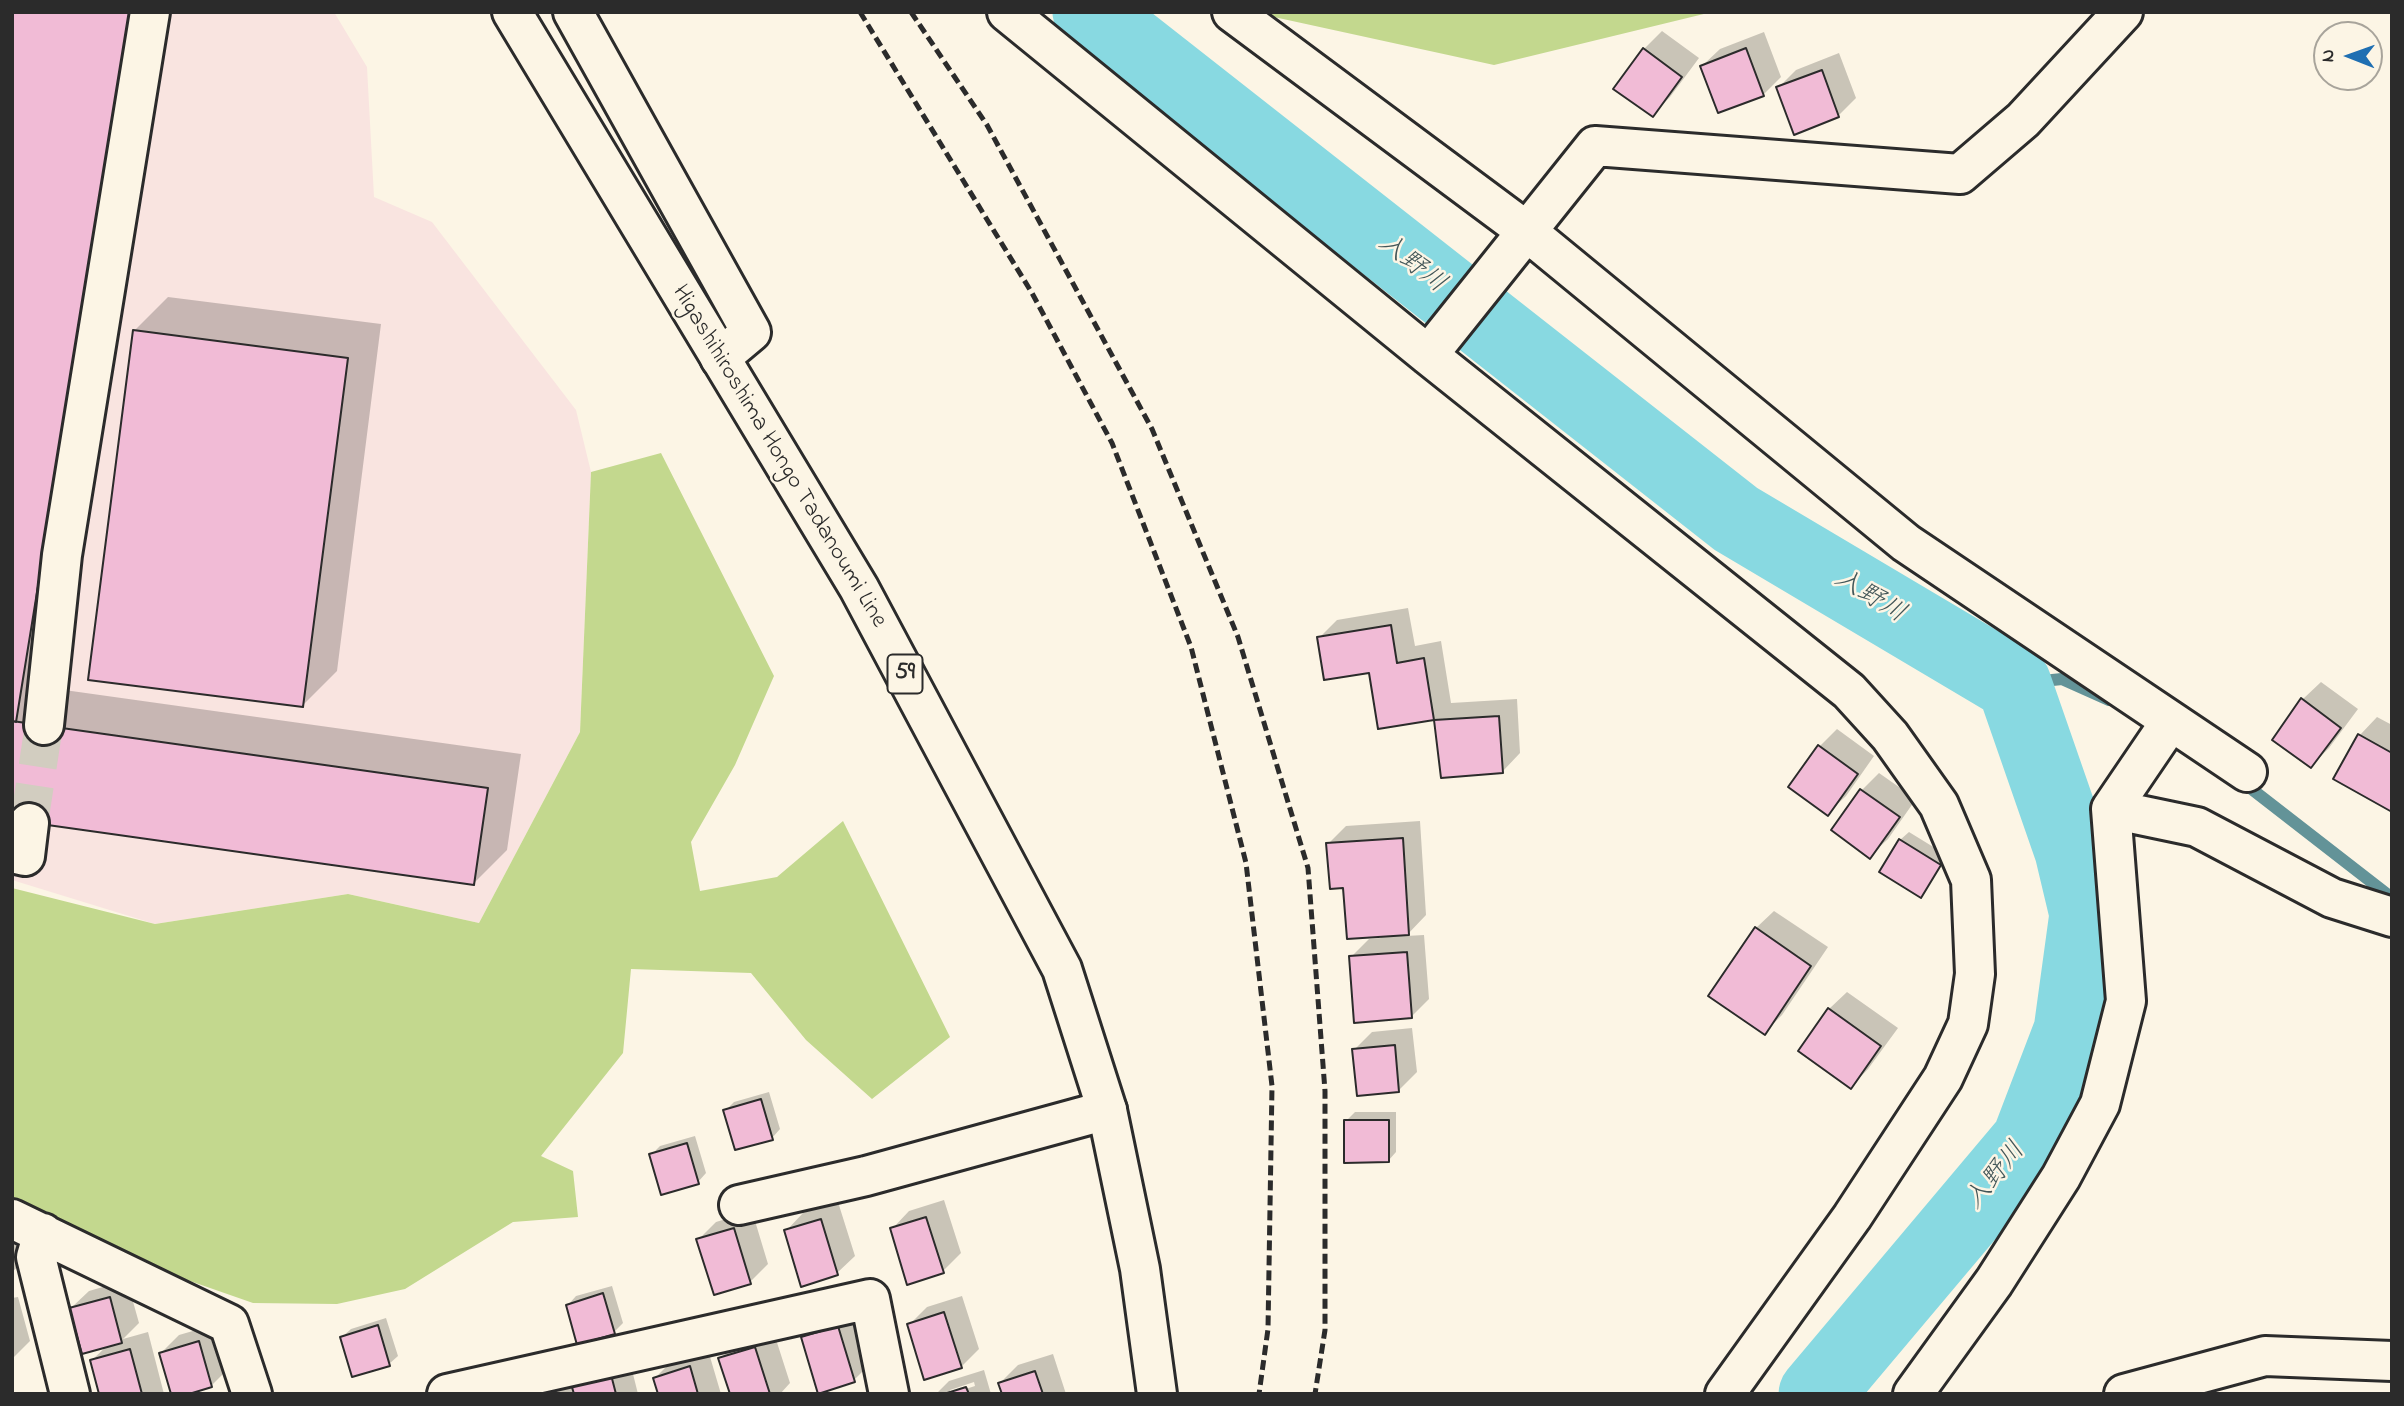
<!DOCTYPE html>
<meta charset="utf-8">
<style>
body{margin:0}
#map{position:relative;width:2404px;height:1406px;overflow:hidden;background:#fcf5e5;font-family:"Indie Flower",sans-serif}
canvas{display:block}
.frame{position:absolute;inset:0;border:14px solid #2b2b2b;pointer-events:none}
.north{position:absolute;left:2313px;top:21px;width:70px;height:70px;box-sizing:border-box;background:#fcf5e5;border:2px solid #a8a49b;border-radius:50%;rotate:271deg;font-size:19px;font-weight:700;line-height:28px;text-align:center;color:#2b2b2b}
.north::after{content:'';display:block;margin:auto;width:24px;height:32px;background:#1f6fb2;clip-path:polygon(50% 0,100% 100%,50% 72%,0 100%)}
</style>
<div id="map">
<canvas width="2404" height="1406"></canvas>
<div class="frame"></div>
<div class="north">N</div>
</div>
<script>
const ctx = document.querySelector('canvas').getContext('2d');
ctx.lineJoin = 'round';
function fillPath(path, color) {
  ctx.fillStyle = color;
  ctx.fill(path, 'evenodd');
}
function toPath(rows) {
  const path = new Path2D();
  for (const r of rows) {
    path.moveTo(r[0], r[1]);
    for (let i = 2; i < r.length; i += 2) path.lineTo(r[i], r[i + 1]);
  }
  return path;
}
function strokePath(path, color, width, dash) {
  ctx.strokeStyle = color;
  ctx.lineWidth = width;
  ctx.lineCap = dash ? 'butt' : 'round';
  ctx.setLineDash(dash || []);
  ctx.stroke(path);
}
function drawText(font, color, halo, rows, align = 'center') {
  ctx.font = font + ' "Indie Flower","Klee One",sans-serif';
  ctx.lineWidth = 5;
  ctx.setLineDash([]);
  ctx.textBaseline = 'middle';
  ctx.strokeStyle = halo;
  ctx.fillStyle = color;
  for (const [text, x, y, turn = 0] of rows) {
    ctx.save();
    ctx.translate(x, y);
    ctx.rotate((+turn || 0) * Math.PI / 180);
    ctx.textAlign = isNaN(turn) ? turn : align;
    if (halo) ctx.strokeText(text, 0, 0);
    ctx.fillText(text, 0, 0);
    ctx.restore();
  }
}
fillPath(toPath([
 [12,12,334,12,367,67,374,197,432,222,576,410,591,472,580,732,479,923,348,894,155,924,12,880]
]), '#f9e4e0');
fillPath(toPath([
 [1251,12,1712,12,1494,65],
 [661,453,774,676,735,765,691,842,700,891,777,877,843,821,950,1037,872,1099,806,1040,751,973,631,969,623,1053,541,1156,573,1171,578,1217,513,1222,405,1289,337,1304,253,1303,127,1259,12,1197,12,888,155,924,348,894,479,923,580,732,591,472]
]), '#c3d88e');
fillPath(toPath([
 [12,12,50,688,521,754,507,850,473,884,12,817],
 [1662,31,1699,58,1670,97,1652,115,1644,49],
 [1764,32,1781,77,1763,95,1702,66,1720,49],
 [1839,53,1856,98,1838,116,1778,88,1796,70],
 [168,297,381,324,337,671,303,705,134,331],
 [1408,608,1415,646,1441,641,1451,703,1517,699,1520,753,1503,771,1442,776,1435,718,1380,727,1370,671,1319,638,1337,620],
 [2321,682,2358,709,2329,748,2311,766,2303,699],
 [2377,717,2392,725,2392,810,2335,778,2360,735],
 [1837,729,1874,756,1846,796,1828,813,1819,747],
 [1879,773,1916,799,1888,839,1870,856,1862,790],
 [1420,821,1426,915,1406,936,1424,935,1429,999,1411,1017,1351,957,1369,939,1381,938,1380,935,1328,844,1346,826],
 [1909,832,1948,856,1920,896,1900,840],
 [1774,911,1828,947,1782,1015,1764,1033,1756,928],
 [1847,992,1898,1028,1868,1069,1851,1087,1829,1009],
 [1412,1028,1417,1072,1399,1090,1354,1050,1372,1032],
 [769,1092,780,1129,772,1138,725,1111,734,1102],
 [1355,1112,1396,1112,1396,1152,1388,1161,1346,1121],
 [695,1136,706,1173,698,1182,651,1155,660,1146],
 [944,1200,961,1253,943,1271,892,1229,909,1211],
 [838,1202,855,1256,837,1273,786,1231,803,1213],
 [752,1211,768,1264,750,1282,698,1240,716,1222],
 [12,1230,22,1263,12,1272],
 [127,1280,139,1323,123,1339,148,1332,164,1394,101,1394,92,1360,108,1345,71,1308,89,1291],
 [612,1286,623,1323,614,1332,568,1305,576,1296],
 [962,1296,979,1349,961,1367,909,1325,927,1307],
 [18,1297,30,1341,12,1359,12,1298],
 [856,1309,872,1362,854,1380,803,1338,821,1320],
 [386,1318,398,1356,389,1364,342,1337,351,1329],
 [217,1324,229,1368,211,1386,161,1353,179,1335],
 [773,1330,790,1383,780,1394,731,1394,720,1359,738,1341],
 [627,1350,638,1394,511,1394],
 [708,1350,721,1394,660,1394,655,1378,673,1360],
 [1053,1354,1066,1394,1004,1394,1000,1383,1018,1365],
 [984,1370,991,1394,950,1394,975,1386,974,1382,950,1390,950,1394,936,1394,949,1381]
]), '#0003');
strokePath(toPath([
 [2014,684,2062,679,2109,700],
 [2240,780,2392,898]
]), '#639398', 12);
strokePath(toPath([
 [1090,12,1736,519,2014,684,2072,851,2087,914,2071,1031,2029,1141,1816,1394]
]), '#88d9e1', 75);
const building = toPath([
 [12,12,131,12,16,722,12,721,12,12],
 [1643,48,1682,77,1653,117,1613,89,1643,48],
 [1746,48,1764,96,1718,113,1700,66,1746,48],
 [1822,70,1839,117,1794,135,1776,87,1822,70],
 [133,330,348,358,303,707,88,680,133,330],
 [1391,625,1397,663,1424,658,1434,720,1378,729,1369,673,1324,680,1317,637,1391,625],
 [2301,698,2341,728,2311,768,2272,740,2301,698],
 [1499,716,1503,773,1441,778,1434,720,1499,716],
 [12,721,488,788,474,885,12,820,12,721],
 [2358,734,2392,753,2392,812,2333,779,2358,734],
 [1818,745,1858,774,1828,816,1788,787,1818,745],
 [1860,789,1900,817,1870,859,1831,830,1860,789],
 [1403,838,1409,935,1347,939,1343,888,1330,889,1326,843,1403,838],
 [1899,839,1941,865,1921,898,1879,872,1899,839],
 [1755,927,1811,966,1765,1035,1708,996,1755,927],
 [1407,952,1412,1018,1354,1023,1349,956,1407,952],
 [1828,1008,1881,1046,1851,1089,1798,1051,1828,1008],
 [1395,1045,1399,1092,1357,1096,1352,1049,1395,1045],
 [761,1099,773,1140,735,1150,723,1110,761,1099],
 [1344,1120,1389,1120,1389,1162,1344,1163,1344,1120],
 [687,1143,699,1184,661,1195,649,1154,687,1143],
 [926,1217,944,1273,907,1285,890,1228,926,1217],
 [821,1219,838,1275,801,1287,784,1230,821,1219],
 [734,1228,751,1284,714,1295,696,1239,734,1228],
 [603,1293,615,1334,577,1345,566,1305,603,1293],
 [110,1297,122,1343,82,1354,69,1308,110,1297],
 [944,1312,962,1368,924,1380,907,1324,944,1312],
 [378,1325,390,1366,352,1377,340,1337,378,1325],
 [838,1326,855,1382,818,1394,801,1337,838,1326],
 [199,1341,212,1387,189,1394,171,1394,159,1353,199,1341],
 [755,1347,770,1394,730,1394,718,1358,755,1347],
 [130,1349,142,1394,99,1394,90,1360,130,1349],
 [690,1366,698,1394,658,1394,653,1378,690,1366],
 [609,1367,616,1394,574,1394,569,1377,609,1367],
 [1035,1371,1043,1394,1002,1394,998,1383,1035,1371],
 [966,1387,969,1394,944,1394,966,1387]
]);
fillPath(building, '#f1bbd6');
strokePath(building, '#2b2b2b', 2);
strokePath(toPath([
 [29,823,44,725]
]), '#d2cdc0', 38, [38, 19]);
const minor = toPath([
 [573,12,751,332,720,358],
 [1007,12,1428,355,1849,691,1890,736,1939,805,1971,880,1975,974,1968,1024,1943,1078,1852,1217,1725,1394],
 [1232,12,1525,230,1906,543,2247,772],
 [1428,355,1595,146,1960,174,2023,120,2123,12],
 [44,725,62,555,150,12],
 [2111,809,2197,827,2332,898,2392,917],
 [12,853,25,856,29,823],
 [739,1205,866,1176,1107,1110],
 [12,1219,229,1324,252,1394],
 [43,1233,36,1257,70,1394],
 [447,1394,870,1299,889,1394],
 [1913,1394,1994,1282,2061,1177,2100,1104,2126,1001,2111,809,2162,734,2173,723],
 [2124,1394,2265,1356,2392,1361]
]);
const major = toPath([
 [512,12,859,588,1062,969,1107,1110,1140,1269,1157,1394]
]);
strokePath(minor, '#2b2b2b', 44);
strokePath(major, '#2b2b2b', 44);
strokePath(minor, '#fcf5e5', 38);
strokePath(major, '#fcf5e5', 38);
strokePath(toPath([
 [860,12,1032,293,1112,443,1191,647,1246,863,1272,1086,1268,1329,1259,1394],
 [911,12,987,125,1152,429,1238,637,1308,868,1325,1091,1325,1330,1315,1394]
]), '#2b2b2b', 5, [10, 5]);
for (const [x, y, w] of [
 [905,674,35]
]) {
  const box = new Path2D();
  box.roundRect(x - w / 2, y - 19.5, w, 39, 5);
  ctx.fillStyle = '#fcf5e5';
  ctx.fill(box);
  strokePath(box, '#2b2b2b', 2);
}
drawText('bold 23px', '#2b2b2b', null, [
 ["59",905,674]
]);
drawText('24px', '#2b2b2b', '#fcf5e5', [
 ["Higashihiroshima Hongo Tadanoumi Line",778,457,59]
]);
drawText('italic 26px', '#425658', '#fcf5e5', [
 ["入野川",1411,265,38],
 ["入野川",1869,598,31],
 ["入野川",1997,1177,-51]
]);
</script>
